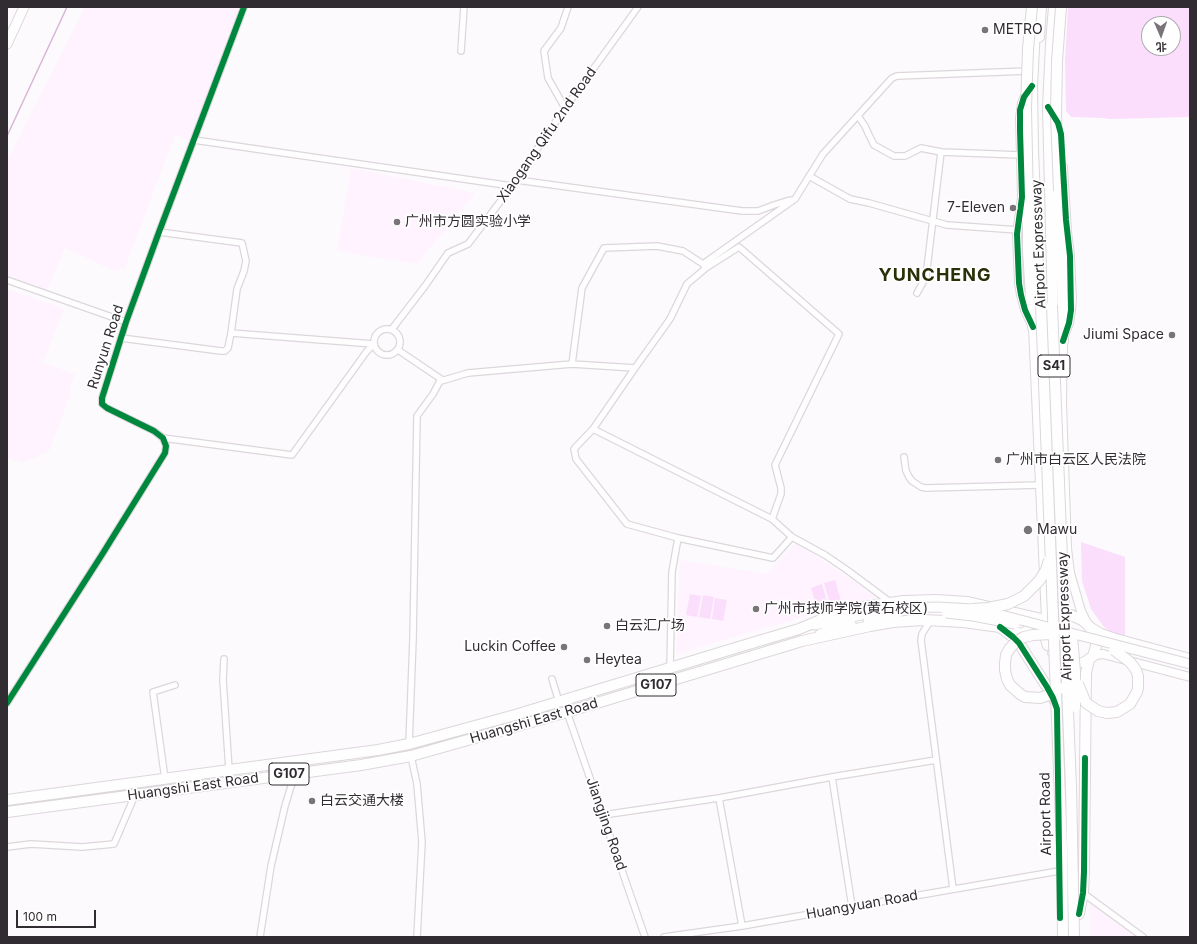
<!DOCTYPE html>
<meta charset="utf-8">
<style>
body{margin:0}
#map{position:relative;width:1197px;height:944px;overflow:hidden;background:#fdfafd;font-family:Inter,"Noto Sans SC",sans-serif}
canvas{display:block}
.frame{position:absolute;inset:0;border:8px solid #312c31;pointer-events:none}
.north{position:absolute;left:1141px;top:16px;width:40px;height:40px;box-sizing:border-box;background:#fff;border:1px solid #adabad;border-radius:50%;rotate:178deg;font-size:11px;font-weight:700;line-height:16px;text-align:center;color:#312c31}
.north::after{content:'';display:block;margin:auto;width:14px;height:18px;background:#787478;clip-path:polygon(50% 0,100% 100%,50% 72%,0 100%)}
.scale{position:absolute;left:16px;top:910px;width:80px;height:18px;box-sizing:border-box;border:2px solid #312c31;border-top:0;padding-left:5px;font-size:12px;line-height:14px;white-space:nowrap;color:#312c31;-webkit-text-stroke:3px #fff;paint-order:stroke}
</style>
<div id="map">
<canvas width="1197" height="944"></canvas>
<div class="frame"></div>
<div class="north">北</div>
<div class="scale">100 m</div>
</div>
<script>
const ctx = document.querySelector('canvas').getContext('2d');
ctx.lineJoin = 'round';
function fillPath(path, color) {
  ctx.fillStyle = color;
  ctx.fill(path, 'evenodd');
}
function toPath(rows) {
  const path = new Path2D();
  for (const r of rows) {
    if (r.length === 3) {
      path.moveTo(r[0] + r[2], r[1]);
      path.arc(r[0], r[1], r[2], 0, 2 * Math.PI);
      continue;
    }
    path.moveTo(r[0], r[1]);
    for (let i = 2; i < r.length; i += 2) path.lineTo(r[i], r[i + 1]);
  }
  return path;
}
function strokePath(path, color, width, dash) {
  ctx.strokeStyle = color;
  ctx.lineWidth = width;
  ctx.lineCap = dash ? 'butt' : 'round';
  ctx.setLineDash(dash || []);
  ctx.stroke(path);
}
function drawText(font, color, halo, rows, align = 'center') {
  ctx.font = font + ' Inter,"Noto Sans SC",sans-serif';
  ctx.lineWidth = 3.5;
  ctx.setLineDash([]);
  ctx.textBaseline = 'middle';
  ctx.strokeStyle = halo;
  ctx.fillStyle = color;
  for (const [text, x, y, turn = 0] of rows) {
    ctx.save();
    ctx.translate(x, y);
    ctx.rotate((+turn || 0) * Math.PI / 180);
    ctx.textAlign = isNaN(turn) ? turn : align;
    if (halo) ctx.strokeText(text, 0, 0);
    ctx.fillText(text, 0, 0);
    ctx.restore();
  }
}
fillPath(toPath([
 [85,7,240,7,190,140,175,135,125,268,114,271,65,248,46,292,7,278,7,160],
 [351,168,475,193,417,264,337,251],
 [7,289,64,309,43,363,75,374,70,387,71,393,49,451,23,463,7,458],
 [796,543,878,597,789,621,676,654,680,560,767,574],
 [1089,902,1136,937,1091,937]
]), '#fef3fe');
fillPath(toPath([
 [1068,7,1190,7,1190,117,1110,119,1103,118,1071,117,1066,111,1065,61],
 [1149,24,1173,24,1173,48,1149,48],
 [1081,542,1125,557,1125,637,1112,633,1104,627,1091,609,1082,581],
 [835,580,841,601,830,604,824,583],
 [822,584,828,605,817,608,811,588],
 [690,594,701,596,697,617,686,615],
 [703,595,714,597,710,619,699,617],
 [715,598,727,600,723,621,712,619]
]), '#fbdefb');
strokePath(toPath([
 [7,136,67,7]
]), '#d9b5d9', 1.5);
const street = toPath([
 [461,51,464,7],
 [565,108,548,78,544,51,561,28,568,7],
 [858,116,865,126,868,133,874,145,894,156,905,156,921,148,941,152,1020,155],
 [194,140,512,186],
 [809,176,850,199,869,203,947,225,1018,230],
 [517,180,742,211,758,211,774,205,790,200],
 [159,232,242,243,246,261,244,271,237,289,231,333],
 [703,264,795,199,823,154,892,78,897,76,1028,71],
 [7,280,126,322],
 [917,293,926,277,941,152],
 [387,342,13],
 [392,329,425,286,448,253,468,244,512,186,565,108,638,7],
 [121,338,221,351,225,351,228,348,231,333,374,344],
 [398,350,441,379,433,394,417,416,413,639,409,744],
 [572,364,582,288,604,248,657,246,683,251,703,264,706,268,739,247,839,334,775,465,781,488,781,494,772,519],
 [635,368,593,429,574,449,576,459,627,524,678,538,773,558,792,537],
 [441,381,468,373,572,364,635,368,670,319,687,284,706,268],
 [593,429,772,519,792,537,825,555,847,570,890,602],
 [163,438,292,455,367,351,374,344],
 [904,457,906,471,909,477,912,481,921,487,926,488,1040,485],
 [931,620,925,629,922,634,921,640,953,889],
 [224,659,223,680,229,770],
 [670,668,672,572,678,538],
 [552,679,559,702],
 [7,703,103,553,165,453,166,446,163,438,154,431,107,408,102,404,102,398,126,322,159,232,244,7],
 [567,712,645,937],
 [411,756,417,784,422,842,417,937],
 [832,777,852,907],
 [165,779,153,692,175,685],
 [719,798,742,926],
 [603,815,719,798,832,777,936,760],
 [7,847,31,844,82,847,114,844,135,795],
 [1083,893,1143,937],
 [260,937,271,866,285,806,295,773],
 [664,937,742,926,839,909,1059,871]
]);
const secondary = toPath([
 [1025,96,1022,103,1020,118,1022,197,1017,234,1019,283,1021,295,1025,310,1031,323],
 [1063,167,1067,231,1070,256,1072,299,1071,310,1069,323,1064,336],
 [1055,308,1063,341,1062,404,1067,548,1070,573,1081,611,1088,625,1101,633,1116,638,1190,658],
 [1034,322,1033,327,1046,620,1043,634,1047,646],
 [1002,628,1030,635],
 [1052,653,1056,658,1068,664,1078,664,1089,659,1096,655,1103,654,1190,677]
]);
const primary = toPath([
 [7,44,24,7],
 [868,620,897,615],
 [815,625,879,611,903,608],
 [820,634,851,623]
]);
const highway = toPath([
 [1035,29,1032,86,1033,150,1040,315],
 [1039,37,1041,7],
 [1059,191,1063,300,1063,341],
 [1028,204,1028,251,1033,327],
 [1053,313,1048,107,1051,44,1054,7],
 [1024,633,1030,629,1032,625,1032,622,1029,616],
 [7,800,378,750,409,744,515,715,742,646,799,629,830,616,845,611,875,605,904,601,936,600,968,602,1046,620,1051,615,1062,614,1071,615,1082,620,1088,625,1094,634,1096,641,1096,646,1093,656,1089,659,1086,673,1084,872,1083,893,1079,914],
 [7,812,361,765,411,756,567,712,802,641,870,626,893,622,922,620,945,621,963,622,1000,627,1013,637,1019,643,1047,687,1055,701],
 [1067,815,1067,859]
]);
strokePath(street, '#dbd7db', 8);
strokePath(secondary, '#dbd7db', 10);
strokePath(primary, '#dbd7db', 11);
strokePath(highway, '#dbd7db', 12);
strokePath(street, '#fffeff', 5.5);
strokePath(secondary, '#fffeff', 8);
strokePath(primary, '#fffeff', 9);
strokePath(highway, '#fffeff', 10);
const primaryBridge = toPath([
 [903,608,938,607,972,609,986,611,1190,664],
 [946,613,973,616,1015,624]
]);
const highwayBridge = toPath([
 [1059,191,1056,114,1057,61,1061,7],
 [1028,204,1026,108,1028,49,1032,7],
 [1052,305,1071,787,1074,937],
 [1041,306,1062,849,1063,937],
 [972,609,988,608,1008,604,1024,596,1039,581,1046,570,1049,560],
 [1051,634,1033,635,1024,637,1017,641,1010,648,1006,655,1005,663,1005,670,1007,679,1010,685,1020,694,1025,697,1040,698,1055,693,1060,688],
 [1072,636,1075,672,1075,707],
 [1078,684,1086,703,1098,711,1107,713,1117,712,1130,704,1137,692,1138,688,1138,676,1136,670,1130,662,1114,650]
]);
strokePath(primaryBridge, '#dbd7db', 11, []);
strokePath(highwayBridge, '#dbd7db', 12, []);
strokePath(primaryBridge, '#fffeff', 9);
strokePath(highwayBridge, '#fffeff', 10);
strokePath(toPath([
 [1032,86,1024,97,1020,110,1020,130,1022,197,1017,234,1019,283,1021,295,1025,310,1033,327],
 [1048,107,1058,123,1061,134,1066,220,1070,256,1071,310,1069,323,1063,341],
 [1000,627,1013,637,1019,643,1047,687,1053,698,1057,709,1060,918],
 [7,703,103,553,165,453,166,446,163,438,154,431,107,408,102,404,102,398,126,322,159,232,244,7],
 [1079,914,1083,893,1084,872,1085,758]
]), '#00873e', 6);
for (const [x, y, r, color] of [
 [985,30,4,"#787478"],
 [1013,208,4,"#787478"],
 [397,222,4,"#787478"],
 [1172,335,4,"#787478"],
 [998,460,4,"#787478"],
 [1028,530,5,"#787478"],
 [756,609,4,"#787478"],
 [607,626,4,"#787478"],
 [564,647,4,"#787478"],
 [587,660,4,"#787478"],
 [312,801,4,"#787478"]
]) {
  const dot = new Path2D();
  dot.arc(x, y, r, 0, 2 * Math.PI);
  ctx.fillStyle = color;
  ctx.fill(dot);
  strokePath(dot, '#fff', 1.5);
}
for (const [x, y, w] of [
 [1054,366,32],
 [656,685,40],
 [289,774,40]
]) {
  const box = new Path2D();
  box.roundRect(x - w / 2, y - 11, w, 22, 3);
  ctx.fillStyle = '#fff';
  ctx.fill(box);
  strokePath(box, '#312c31', 1);
}
drawText('bold 13px', '#312c31', null, [
 ["S41",1054,366],
 ["G107",656,685],
 ["G107",289,774]
]);
drawText('14px', '#312c31', '#fff', [
 ["METRO",993,30],
 ["7-Eleven",1005,208,"right"],
 ["广州市方圆实验小学",405,222],
 ["Jiumi Space",1164,335,"right"],
 ["广州市白云区人民法院",1006,460],
 ["Mawu",1037,530],
 ["广州市技师学院(黄石校区)",764,609],
 ["白云汇广场",615,626],
 ["Luckin Coffee",556,647,"right"],
 ["Heytea",595,660],
 ["白云交通大楼",320,801]
], 'left');
drawText('14px', '#312c31', '#fff', [
 ["Xiaogang Qifu 2nd Road",547,135,-55],
 ["Airport Expressway",1039,244,-92],
 ["Runyun Road",106,347,-72],
 ["Airport Expressway",1065,616,-92],
 ["Huangshi East Road",534,721,-16],
 ["Huangshi East Road",193,787,-8],
 ["Airport Road",1046,814,-91],
 ["Jiangjing Road",606,824,71],
 ["Huangyuan Road",862,905,-10]
]);
ctx.letterSpacing = '1px';
drawText('bold 18px', '#2a3007', '#fff', [
 ["YUNCHENG",935,276]
]);
ctx.letterSpacing = '0px';
</script>
